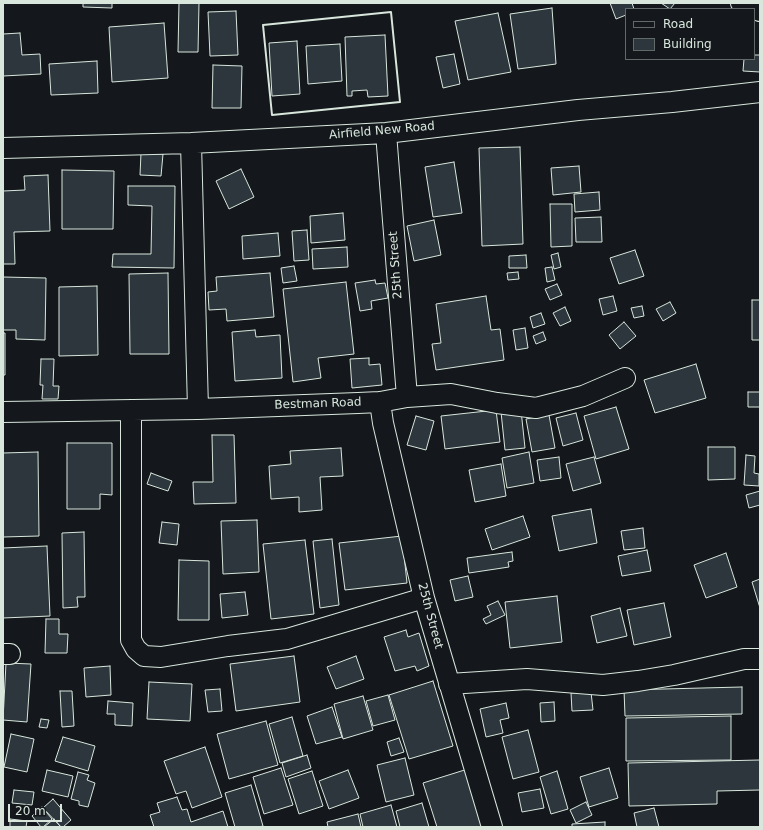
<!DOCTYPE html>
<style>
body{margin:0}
#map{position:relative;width:763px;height:830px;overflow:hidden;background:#14181c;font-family:"DejaVu Sans",sans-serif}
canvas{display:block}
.frame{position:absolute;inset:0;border:4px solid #d8e6dc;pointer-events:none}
.legend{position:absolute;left:625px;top:8px;width:130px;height:52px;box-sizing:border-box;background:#14181c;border:1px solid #626a69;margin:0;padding:5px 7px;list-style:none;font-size:12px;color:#d8e6dc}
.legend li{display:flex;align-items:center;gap:8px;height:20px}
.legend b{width:20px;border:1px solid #626a69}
.scale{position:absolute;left:8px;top:804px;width:54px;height:18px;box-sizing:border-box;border:2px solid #d8e6dc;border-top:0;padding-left:5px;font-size:12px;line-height:14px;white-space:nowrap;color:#d8e6dc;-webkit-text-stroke:3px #14181c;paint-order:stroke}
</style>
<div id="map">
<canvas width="763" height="830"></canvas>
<div class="frame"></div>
<ul class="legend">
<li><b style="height:5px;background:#14181c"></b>Road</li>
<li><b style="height:11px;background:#2c363c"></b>Building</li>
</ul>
<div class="scale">20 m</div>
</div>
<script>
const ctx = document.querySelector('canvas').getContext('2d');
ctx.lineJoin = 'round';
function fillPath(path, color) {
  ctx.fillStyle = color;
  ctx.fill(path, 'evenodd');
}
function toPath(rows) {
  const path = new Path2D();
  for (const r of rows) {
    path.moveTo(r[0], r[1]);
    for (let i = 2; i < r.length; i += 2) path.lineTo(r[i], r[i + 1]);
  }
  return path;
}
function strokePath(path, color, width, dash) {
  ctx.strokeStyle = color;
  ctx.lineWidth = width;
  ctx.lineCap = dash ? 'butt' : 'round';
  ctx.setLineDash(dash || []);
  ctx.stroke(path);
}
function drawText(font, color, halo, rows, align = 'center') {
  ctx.font = font + ' "DejaVu Sans",sans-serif';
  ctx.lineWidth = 3;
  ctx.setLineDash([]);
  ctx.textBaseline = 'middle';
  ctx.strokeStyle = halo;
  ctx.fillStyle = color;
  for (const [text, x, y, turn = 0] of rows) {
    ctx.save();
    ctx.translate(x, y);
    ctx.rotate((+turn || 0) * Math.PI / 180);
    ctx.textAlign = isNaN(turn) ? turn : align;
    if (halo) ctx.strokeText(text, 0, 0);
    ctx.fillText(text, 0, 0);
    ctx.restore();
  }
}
const building = toPath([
 [83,3,112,3,112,8,83,7,83,3],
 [179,3,199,3,198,52,178,52,179,3],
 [610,3,632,3,634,9,626,9,626,15,616,19,610,3],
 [661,3,675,3,670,9,661,3],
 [552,8,556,64,518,69,510,14,552,8],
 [236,11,238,55,210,56,208,12,236,11],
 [498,13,511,72,468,80,455,21,498,13],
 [164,23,168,78,112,82,109,27,164,23],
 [20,33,22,55,40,54,41,74,3,76,3,34,20,33],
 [385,35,388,96,368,97,367,90,352,91,352,96,347,96,345,37,385,35],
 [297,41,300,94,272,96,269,43,297,41],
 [340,44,342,81,308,84,306,46,340,44],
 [454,54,460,84,443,88,436,57,454,54],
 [754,55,760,55,760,72,743,71,744,59,754,59,754,55],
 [97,61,98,93,51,95,49,64,97,61],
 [213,65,242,66,241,108,212,108,213,65],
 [520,147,523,244,482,246,479,148,520,147],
 [141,153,163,154,161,176,140,175,141,153],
 [454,162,462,213,433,217,425,167,454,162],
 [579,166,581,192,553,195,551,168,579,166],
 [241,169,254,197,229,209,216,181,241,169],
 [62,170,114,171,113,229,62,229,62,170],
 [48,175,50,231,14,232,15,264,3,264,3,191,25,190,24,176,48,175],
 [128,186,175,186,174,268,112,267,113,254,151,254,152,206,128,205,128,186],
 [599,192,600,210,575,212,574,194,599,192],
 [550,204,572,204,572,246,551,247,550,204],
 [343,213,345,240,311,243,310,216,343,213],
 [601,217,602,242,576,242,575,218,601,217],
 [434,220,441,255,414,261,407,226,434,220],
 [307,230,309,260,294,261,292,231,307,230],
 [278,233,280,256,243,259,242,236,278,233],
 [347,247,348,267,313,269,312,249,347,247],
 [635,250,644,276,619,284,610,258,635,250],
 [558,253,561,267,554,269,551,255,558,253],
 [526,255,527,268,509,268,509,256,526,255],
 [294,266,297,281,283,283,281,268,294,266],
 [552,267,555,280,547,282,545,268,552,267],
 [518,272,519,279,508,280,507,273,518,272],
 [168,273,169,354,130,354,129,274,168,273],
 [270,273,274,317,227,321,226,309,209,310,208,292,217,291,216,277,270,273],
 [3,277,46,278,45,340,16,339,16,330,3,330,3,277],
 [375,280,376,284,385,283,388,298,371,301,372,309,360,311,355,283,375,280],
 [346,282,354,354,318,358,321,378,293,382,283,289,346,282],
 [557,284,562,295,550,300,545,289,557,284],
 [97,286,98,355,59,356,59,287,97,286],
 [486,296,491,330,500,329,504,360,436,370,432,344,441,343,436,304,486,296],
 [613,296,617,311,603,315,599,299,613,296],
 [752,300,760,300,760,340,752,340,752,300],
 [670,302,676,313,663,321,656,309,670,302],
 [642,306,644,316,634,318,631,308,642,306],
 [565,307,571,321,560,326,553,313,565,307],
 [541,313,545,324,533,328,530,317,541,313],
 [624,322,636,336,620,349,609,335,624,322],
 [525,328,528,348,516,350,513,330,525,328],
 [255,330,256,337,280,335,282,378,235,381,232,332,255,330],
 [543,332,546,340,536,344,533,336,543,332],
 [3,333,5,333,5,375,3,375,3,333],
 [369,358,369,365,380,364,382,385,352,388,350,359,369,358],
 [41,359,54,359,53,386,59,386,58,399,42,399,43,385,40,385,41,359],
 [696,364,706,398,655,413,644,380,696,364],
 [748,392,760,392,760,407,748,407,748,392],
 [616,407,629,449,596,459,584,416,616,407],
 [496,410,500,442,445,449,441,416,496,410],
 [521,410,525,448,505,450,501,412,521,410],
 [576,413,583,440,563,446,556,418,576,413],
 [549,415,555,448,532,452,526,419,549,415],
 [416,416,434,421,426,450,407,445,416,416],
 [212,435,234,435,236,503,194,504,193,482,213,482,212,435],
 [67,443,112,443,112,495,100,494,100,509,67,509,67,443],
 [708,447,735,447,735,479,708,480,708,447],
 [341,448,343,476,320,477,322,510,299,512,299,497,271,499,269,466,291,464,290,451,341,448],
 [38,452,39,536,3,537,3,453,38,452],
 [529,452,534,483,507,488,502,458,529,452],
 [746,455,755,456,754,473,759,474,759,486,744,485,746,455],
 [559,457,561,478,540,481,537,460,559,457],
 [594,457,601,483,573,491,566,464,594,457],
 [501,464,506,496,475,502,469,470,501,464],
 [151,473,172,481,168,491,147,484,151,473],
 [760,491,760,505,749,508,746,495,760,491],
 [591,509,597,543,559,551,552,516,591,509],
 [523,516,530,537,492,550,485,529,523,516],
 [257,520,259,572,223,574,221,521,257,520],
 [162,522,179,524,177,545,159,543,162,522],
 [643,528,645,548,624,550,621,531,643,528],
 [84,532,85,597,77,597,78,607,63,608,62,533,84,532],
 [402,536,407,583,345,590,339,543,402,536],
 [332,539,339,605,320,608,313,541,332,539],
 [305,540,314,614,271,619,263,544,305,540],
 [47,546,50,616,3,618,3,548,47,546],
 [647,550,651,571,622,576,618,556,647,550],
 [512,552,513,561,508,562,509,567,469,573,467,558,512,552],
 [726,553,737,587,706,598,694,565,726,553],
 [179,560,209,561,209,620,178,620,179,560],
 [468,576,473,597,455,601,450,580,468,576],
 [760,579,760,608,752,582,760,579],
 [245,592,248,615,222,618,220,594,245,592],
 [557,596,562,642,510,648,505,602,557,596],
 [498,601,505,615,486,624,483,619,491,615,487,606,498,601],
 [664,603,671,637,634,645,627,610,664,603],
 [620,608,627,636,597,643,591,616,620,608],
 [46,619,59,619,59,634,68,634,67,653,45,653,46,619],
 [406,630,408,637,419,633,429,666,417,671,415,666,395,671,384,637,406,630],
 [294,656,300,702,236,711,230,664,294,656],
 [356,656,364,679,336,689,327,667,356,656],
 [6,663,31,664,27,722,3,720,6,663],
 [110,666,111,695,86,697,84,668,110,666],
 [433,681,453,746,409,759,389,695,433,681],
 [149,682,192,684,190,721,147,719,149,682],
 [742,687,742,714,625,716,624,690,742,687],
 [220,689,222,711,208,712,205,690,220,689],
 [60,691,72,691,74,726,62,727,60,691],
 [591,692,593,710,572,711,571,693,591,692],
 [388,695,395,720,373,726,366,701,388,695],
 [363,696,373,730,343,739,334,704,363,696],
 [108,701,133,703,132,726,115,725,115,714,107,714,108,701],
 [554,702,555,721,541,722,540,703,554,702],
 [506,703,509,718,500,720,503,733,486,737,480,709,506,703],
 [332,707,342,737,316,744,307,716,332,707],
 [731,716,731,760,626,761,626,718,731,716],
 [292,717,303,756,280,763,269,724,292,717],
 [41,719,49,720,47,728,39,727,41,719],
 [266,721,278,765,229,779,217,734,266,721],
 [528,730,539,772,513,779,502,737,528,730],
 [11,734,34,739,27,772,4,767,11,734],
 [63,737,95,746,88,771,55,761,63,737],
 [399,738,404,752,391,756,387,742,399,738],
 [205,747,222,797,192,808,186,791,176,794,164,761,205,747],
 [307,755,311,768,286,777,282,763,307,755],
 [405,758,414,795,386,802,377,765,405,758],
 [760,760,760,790,717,791,717,804,629,806,628,763,760,760],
 [281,768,293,805,264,814,253,777,281,768],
 [471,768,489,827,437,827,423,783,471,768],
 [609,768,618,798,589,807,580,777,609,768],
 [47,770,73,776,68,797,42,791,47,770],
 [348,770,359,798,329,809,319,781,348,770],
 [312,771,323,806,299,814,288,779,312,771],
 [557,771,568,809,551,814,540,777,557,771],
 [78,772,89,775,87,780,95,783,88,807,79,805,79,801,71,799,78,772],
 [251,785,263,826,259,827,235,827,225,793,251,785],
 [540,789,544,808,522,812,518,793,540,789],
 [14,790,34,792,32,805,12,803,14,790],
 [177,797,182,810,187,809,191,822,223,811,228,827,154,827,150,815,160,812,157,803,177,797],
 [53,799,71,820,63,827,61,827,43,808,53,799],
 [586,802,592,815,576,823,570,810,586,802],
 [422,803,429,827,400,827,396,811,422,803],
 [391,805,397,827,363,827,360,814,391,805],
 [42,807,52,819,43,827,41,827,32,816,42,807],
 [654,808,659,827,637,827,634,813,654,808],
 [358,814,361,827,328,827,327,822,358,814],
 [10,819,27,821,26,827,10,827,10,819],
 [54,819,61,827,44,827,54,819],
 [605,822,605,827,572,827,572,824,605,822]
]);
fillPath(building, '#2c363c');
strokePath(building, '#d8e6dc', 1);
const minor = toPath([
 [741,3,760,11],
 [386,133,407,397],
 [191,143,198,409],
 [3,148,191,143,386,133,578,110,672,102,760,92],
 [380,402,383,423,424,598,492,827],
 [131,410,131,640,136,649,144,656,161,657,228,646,287,639,424,598],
 [3,412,198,409,358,403,380,402,407,397,451,394,497,403,536,408,583,396,625,378],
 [3,654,10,654],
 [449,684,527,679,603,685,638,681,674,675,744,659,760,659]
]);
strokePath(minor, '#d8e6dc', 22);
strokePath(minor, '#14181c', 20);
strokePath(toPath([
 [391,12,400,102,272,115,263,25,391,12]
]), '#d8e6dc', 2);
drawText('12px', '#d8e6dc', '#14181c', [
 ["Airfield New Road",382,131,-5],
 ["25th Street",396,265,-94],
 ["Bestman Road",318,404,-2],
 ["25th Street",430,616,75]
]);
</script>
